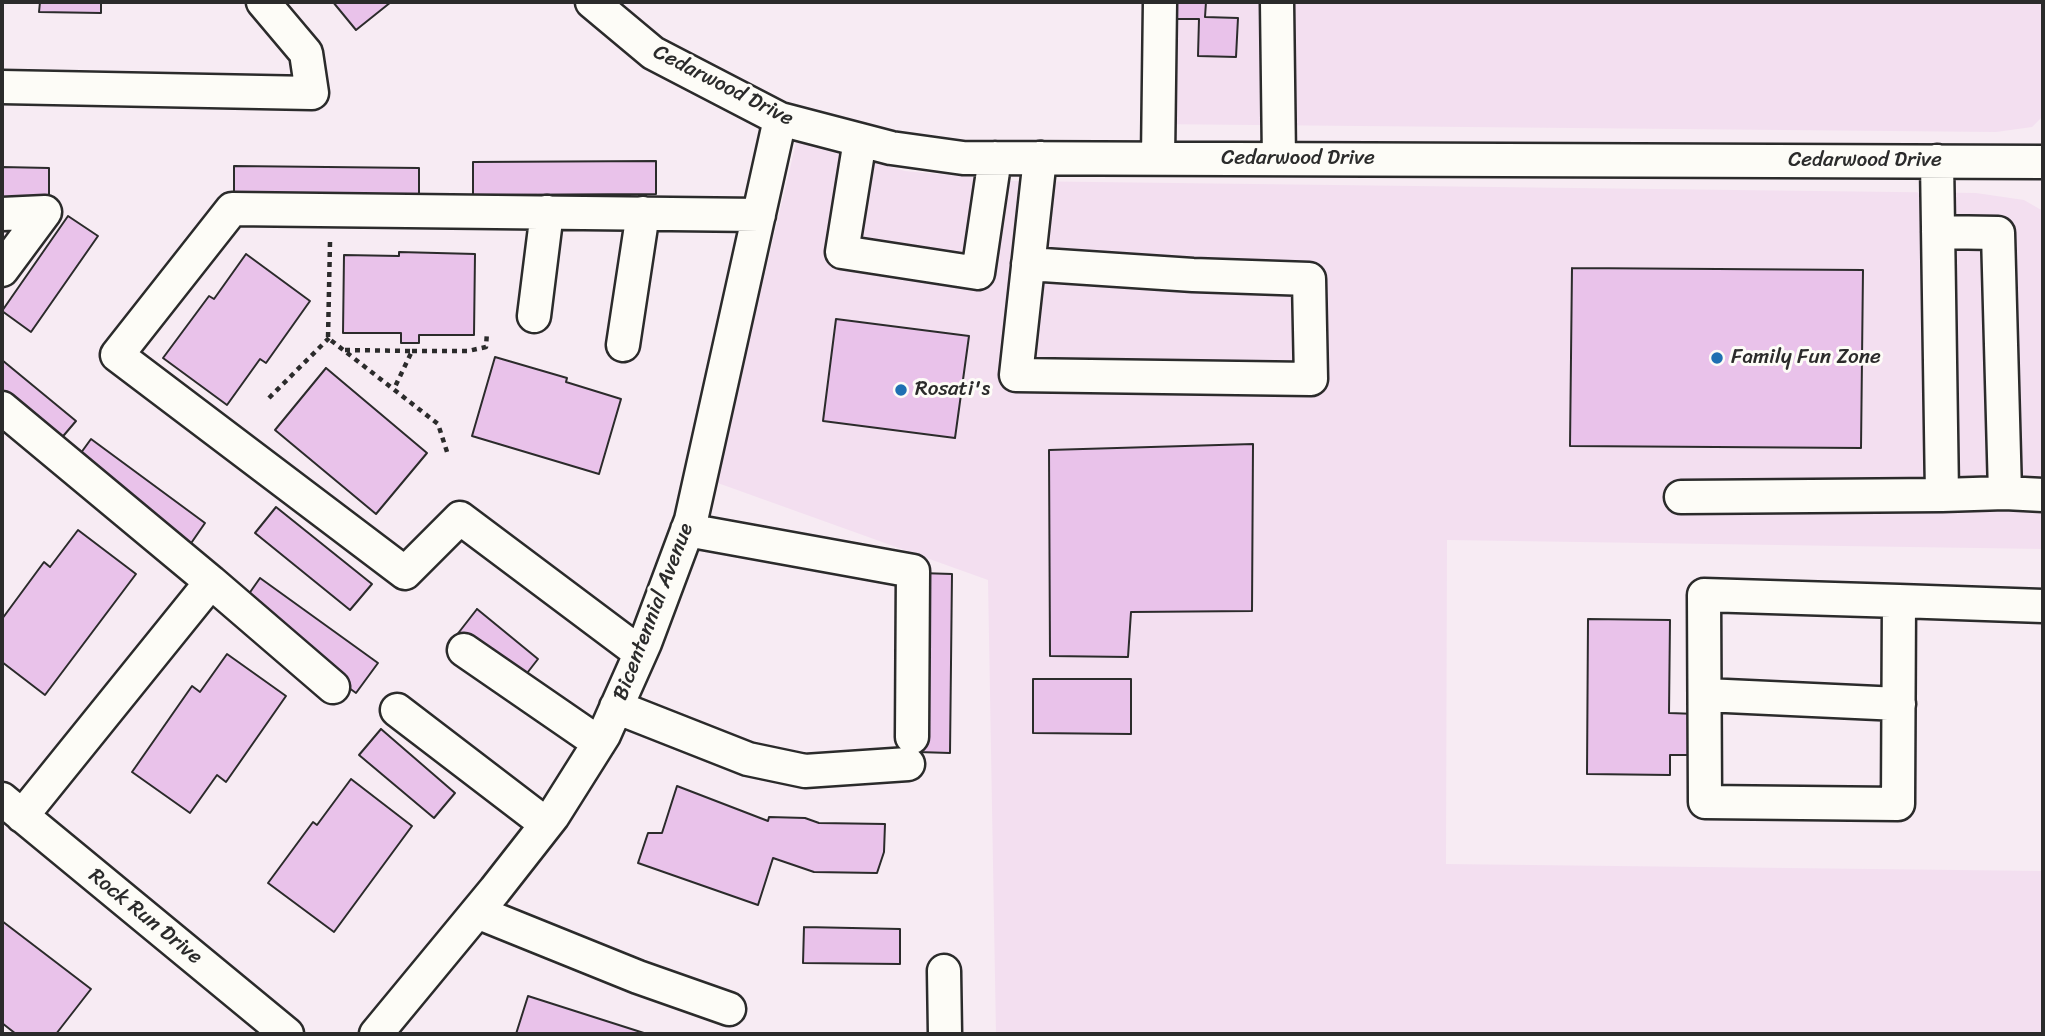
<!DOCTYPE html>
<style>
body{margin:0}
#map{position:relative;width:2045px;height:1036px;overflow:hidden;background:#f7ebf3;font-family:Sriracha,sans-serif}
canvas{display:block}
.frame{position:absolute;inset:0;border:4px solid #2b2b2b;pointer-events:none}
</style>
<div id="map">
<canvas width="2045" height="1036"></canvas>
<div class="frame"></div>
</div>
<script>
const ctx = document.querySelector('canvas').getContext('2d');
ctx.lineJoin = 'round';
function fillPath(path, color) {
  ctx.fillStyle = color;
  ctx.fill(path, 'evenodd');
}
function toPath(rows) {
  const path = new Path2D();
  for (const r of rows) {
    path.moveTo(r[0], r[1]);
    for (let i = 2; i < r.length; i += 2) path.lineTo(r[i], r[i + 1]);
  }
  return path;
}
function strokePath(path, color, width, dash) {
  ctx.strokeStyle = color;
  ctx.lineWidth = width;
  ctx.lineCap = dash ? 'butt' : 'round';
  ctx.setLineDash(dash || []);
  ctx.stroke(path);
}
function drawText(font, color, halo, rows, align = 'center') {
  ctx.font = font + ' Sriracha,sans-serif';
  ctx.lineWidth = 6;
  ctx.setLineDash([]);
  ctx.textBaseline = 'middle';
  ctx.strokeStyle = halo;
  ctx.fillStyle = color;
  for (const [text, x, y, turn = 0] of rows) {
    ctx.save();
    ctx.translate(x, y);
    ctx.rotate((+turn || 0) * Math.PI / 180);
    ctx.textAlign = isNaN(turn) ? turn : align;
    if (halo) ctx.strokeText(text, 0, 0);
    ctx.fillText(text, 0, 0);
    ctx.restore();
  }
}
fillPath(toPath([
 [1150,2,2043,2,2043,116,2032,127,1996,132,1149,124],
 [797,139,905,171,1013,181,1976,193,2024,200,2043,211,2043,549,1447,540,1446,864,2043,871,2043,1034,996,1034,988,580,715,482]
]), '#f3dff0');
const building = toPath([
 [8,2,101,2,101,13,39,12,40,2,8,2],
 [333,2,391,2,356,30,333,2],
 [1166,2,1206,2,1205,17,1238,18,1236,57,1198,56,1199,19,1165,19,1166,2],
 [656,161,656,194,473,195,473,162,656,161],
 [234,166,419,168,419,199,234,198,234,166],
 [2,167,49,168,49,204,2,204,2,167],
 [68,216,98,236,31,332,2,311,68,216],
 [399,252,475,254,474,335,419,335,419,343,401,343,401,333,343,333,344,255,399,256,399,252],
 [246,254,310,301,266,363,260,359,227,405,163,358,209,296,214,299,246,254],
 [1572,268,1863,270,1861,448,1570,446,1572,268],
 [836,319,969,336,955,438,823,421,836,319],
 [495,357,567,378,566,382,621,399,599,474,472,436,495,357],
 [2,360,76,421,53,448,2,407,2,360],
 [326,368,427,453,376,514,275,430,326,368],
 [91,439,205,523,185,552,70,468,91,439],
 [1253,444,1252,611,1131,612,1128,657,1050,656,1049,450,1253,444],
 [276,507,372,584,350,610,255,533,276,507],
 [78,530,136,574,45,695,2,662,2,619,44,562,50,567,78,530],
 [920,573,952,574,950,753,918,752,920,573],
 [260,578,378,663,356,693,239,608,260,578],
 [477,609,538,659,517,686,456,636,477,609],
 [1588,619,1670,620,1669,713,1697,714,1696,755,1670,755,1670,775,1587,774,1588,619],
 [227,654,286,696,226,782,217,775,190,813,132,772,192,686,200,692,227,654],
 [1033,679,1131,679,1131,734,1033,733,1033,679],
 [381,729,455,793,434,818,359,755,381,729],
 [351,779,412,826,334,932,268,883,313,822,317,825,351,779],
 [677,786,768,821,769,817,805,818,819,823,885,824,884,852,877,873,814,872,773,858,758,905,638,863,648,833,662,833,677,786],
 [2,921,91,989,56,1034,16,1034,2,1023,2,921],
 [804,927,900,929,900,964,803,963,804,927],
 [528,996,647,1034,516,1034,528,996]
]);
fillPath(building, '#e9c2ea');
strokePath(building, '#2b2b2b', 2);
const minor = toPath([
 [592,2,653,53,780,119,891,148,963,158,2043,162],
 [1277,2,1279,159],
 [2,87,312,93,306,53,263,2],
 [860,140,842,252,978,273,995,158],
 [1158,158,1160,2],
 [2,214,45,212,2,270],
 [1938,232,1998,233,2005,493,1942,495],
 [1028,264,1193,275,1309,279,1311,379,1016,375,1040,158],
 [534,316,547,212],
 [623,345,643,213],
 [2,408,211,582],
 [2005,493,2043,495],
 [1681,497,1942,495,1937,161],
 [687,530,913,571,912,737],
 [1899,601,1898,804,1705,802,1704,595,1899,601,2043,606],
 [464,650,599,743],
 [640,653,460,518,405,573,117,355,232,209,759,215],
 [1705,695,1899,704],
 [616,707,748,759,805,771,908,764],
 [397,710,546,824],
 [2,799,287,1034],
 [22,816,211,582,333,687],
 [477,912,638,977,729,1009],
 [944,971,945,1034],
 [376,1034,495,890,553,816,604,735,645,643,691,520,780,119]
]);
strokePath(minor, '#2b2b2b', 37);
strokePath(toPath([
 [330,242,328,338,438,424,448,455],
 [345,350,412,351,394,389],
 [412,351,468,351,486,347,487,332],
 [269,398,329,338]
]), '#2b2b2b', 4.5, [5, 5]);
strokePath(minor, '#fdfcf7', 32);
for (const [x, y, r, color] of [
 [1717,358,7,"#1f6fb2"],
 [901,390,7,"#1f6fb2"]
]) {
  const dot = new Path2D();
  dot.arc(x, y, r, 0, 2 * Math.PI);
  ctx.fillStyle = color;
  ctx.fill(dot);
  strokePath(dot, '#fdfcf7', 2.5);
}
drawText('21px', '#2b2b2b', '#fdfcf7', [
 ["Cedarwood Drive",723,86,27],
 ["Cedarwood Drive",1298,159],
 ["Cedarwood Drive",1865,161],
 ["Bicentennial Avenue",654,612,-69],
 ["Rock Run Drive",145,917,39]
]);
drawText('21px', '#2b2b2b', '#fdfcf7', [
 ["Family Fun Zone",1731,358],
 ["Rosati's",915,390]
], 'left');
</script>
